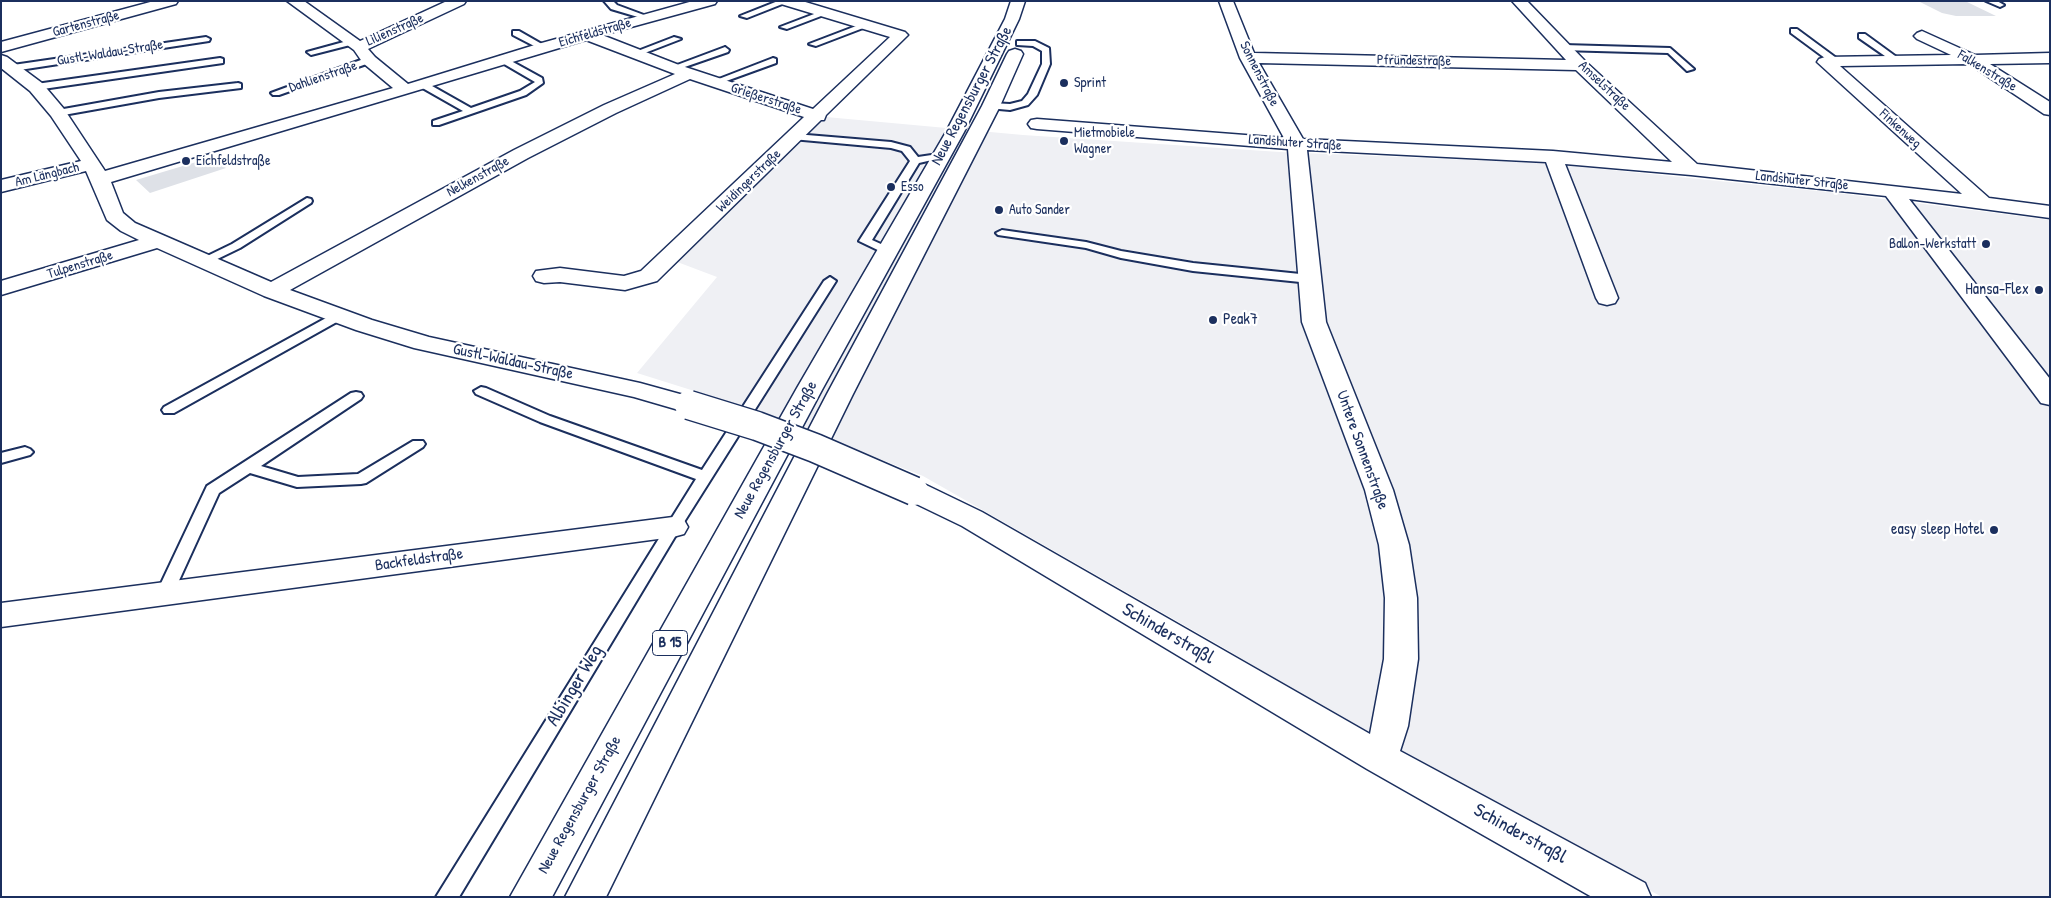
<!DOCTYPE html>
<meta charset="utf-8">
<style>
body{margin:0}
#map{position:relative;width:2051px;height:898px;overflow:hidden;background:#fff;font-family:"Patrick Hand",sans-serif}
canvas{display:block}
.frame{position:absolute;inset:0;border:2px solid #1b2f5e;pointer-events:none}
</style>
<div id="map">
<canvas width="2051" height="898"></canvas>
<div class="frame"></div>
</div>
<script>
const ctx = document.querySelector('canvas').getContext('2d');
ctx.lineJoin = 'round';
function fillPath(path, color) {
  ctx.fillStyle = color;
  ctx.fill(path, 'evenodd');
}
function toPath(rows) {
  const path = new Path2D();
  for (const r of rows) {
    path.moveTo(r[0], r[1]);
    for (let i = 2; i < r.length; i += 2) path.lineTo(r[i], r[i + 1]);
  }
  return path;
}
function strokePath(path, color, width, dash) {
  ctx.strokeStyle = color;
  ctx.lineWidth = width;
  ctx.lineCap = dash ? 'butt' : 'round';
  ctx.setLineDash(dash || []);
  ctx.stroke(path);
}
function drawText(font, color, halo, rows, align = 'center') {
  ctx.font = font + ' "Patrick Hand",sans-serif';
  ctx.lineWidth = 4.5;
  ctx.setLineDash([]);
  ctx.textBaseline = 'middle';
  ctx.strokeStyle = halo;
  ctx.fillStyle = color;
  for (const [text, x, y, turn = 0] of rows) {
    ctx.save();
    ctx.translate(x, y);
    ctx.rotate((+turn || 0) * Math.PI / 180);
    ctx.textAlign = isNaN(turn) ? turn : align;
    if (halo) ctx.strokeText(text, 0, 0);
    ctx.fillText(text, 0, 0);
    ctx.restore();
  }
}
fillPath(toPath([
 [826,117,1023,135,1280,152,1541,163,1837,193,2050,220,2050,897,1662,897,1401,754,1219,645,923,476,758,411,637,373,717,277,672,260]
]), '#eff0f4');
fillPath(toPath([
 [1918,1,1965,1,1996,16,1956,16,1942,13],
 [213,157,226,168,150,193,136,180]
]), '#dee1e7');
const lane = toPath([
 [604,1,613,1,617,5,652,18,648,20,611,9,604,1],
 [778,1,790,1,747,18,740,16,778,1],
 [1986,1,1997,1,2004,5,2000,7,1986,1],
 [822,11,829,13,787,29,780,27,822,11],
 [864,23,871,25,816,46,809,44,864,23],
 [1791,29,1797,29,1839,60,1839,64,1833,64,1791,33,1791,29],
 [513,31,519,31,547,47,540,49,513,35,513,31],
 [1859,34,1865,34,1902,61,1895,63,1859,38,1859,34],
 [206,37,210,39,209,41,13,71,9,68,13,65,206,37],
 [674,37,681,39,637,56,630,54,674,37],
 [351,40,355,42,354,44,311,55,307,52,351,40],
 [1017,41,1035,41,1049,48,1050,64,1037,95,1028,105,1010,110,988,108,986,106,991,103,1010,104,1022,101,1028,94,1042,64,1042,51,1033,46,1017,45,1017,41],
 [1564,45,1670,48,1694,69,1687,71,1668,53,1561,50,1560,48,1564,45],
 [725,47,729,50,728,52,676,70,669,68,725,47],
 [502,56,542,78,543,83,526,95,439,125,433,125,433,121,463,111,419,86,419,82,425,82,471,108,520,91,535,82,499,61,499,57,502,56],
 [369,57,372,58,372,62,279,95,273,95,271,93,369,57],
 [220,58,223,59,223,63,36,90,31,87,36,84,220,58],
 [773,58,776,59,776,63,718,84,715,85,711,82,773,58],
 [238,83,241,84,241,88,159,98,58,116,53,113,58,110,159,92,238,83],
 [795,134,891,142,910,147,918,157,945,153,945,157,919,163,872,240,892,249,894,251,892,253,884,253,859,241,910,161,902,151,891,148,792,139,792,135,795,134],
 [307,198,311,199,312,201,311,203,240,248,207,264,199,264,197,261,232,244,307,198],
 [1002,230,1086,242,1121,251,1193,263,1310,275,1316,279,1310,283,1193,271,1121,258,1086,248,998,235,996,233,1002,230],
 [830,277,836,281,679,530,459,897,436,897,696,479,540,422,476,394,474,391,481,387,486,388,550,416,702,470,824,281,830,277],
 [337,312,342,313,343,316,342,319,174,413,164,413,162,410,164,407,337,312],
 [356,392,361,393,363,396,361,399,261,466,298,477,358,474,413,441,423,441,425,444,423,447,366,483,361,484,297,487,250,473,219,493,171,598,165,600,159,598,156,594,207,486,351,393,356,392],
 [25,447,30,449,33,452,30,455,1,463,1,453,25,447]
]);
const street = toPath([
 [154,1,178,1,176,4,1,52,1,42,154,1],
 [287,1,304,1,360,41,447,1,466,1,464,4,368,49,375,57,408,84,538,44,693,1,717,1,715,4,602,35,679,65,813,109,890,37,781,4,779,1,802,1,905,32,908,35,826,115,824,120,821,120,657,281,625,290,560,282,544,283,536,281,533,276,536,271,560,268,624,276,641,271,804,117,690,79,616,113,528,158,290,290,372,320,429,337,640,383,698,399,702,405,698,411,689,413,634,397,414,348,356,330,264,296,157,248,1,295,1,281,139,240,121,231,107,220,86,171,1,192,1,180,81,161,51,116,30,91,1,68,1,55,7,57,42,83,64,109,105,171,393,88,363,63,354,50,287,1],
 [586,40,675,74,604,105,514,150,271,282,135,223,123,213,111,182,586,40],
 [1219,1,1233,1,1254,53,1566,60,1512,1,1527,1,1586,62,1697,164,1962,194,1817,62,1819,59,1825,57,1951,55,1917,39,1914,36,1917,33,1922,31,1975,55,2050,53,2050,63,1990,64,2050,102,2050,115,2044,114,1969,64,1840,66,1989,198,2050,206,2050,218,1909,199,2050,379,2050,405,2041,403,1886,196,1691,175,1565,164,1618,298,1615,303,1607,305,1599,303,1596,298,1546,162,1307,150,1326,322,1393,490,1409,545,1417,598,1418,659,1408,726,1400,751,1645,883,1651,897,1592,897,1367,769,962,526,904,498,900,491,904,484,914,482,924,484,982,512,1370,734,1384,659,1385,598,1379,545,1365,490,1302,322,1288,149,1037,129,1031,128,1028,124,1031,120,1037,119,1284,138,1240,58,1219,1],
 [1259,63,1576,70,1672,162,1553,151,1303,139,1259,63],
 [673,517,684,520,688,527,684,534,673,537,1,627,1,603,673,517]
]);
const highway = toPath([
 [1011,1,1025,1,1019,19,964,132,823,388,552,897,510,897,797,388,946,132,1005,19,1011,1],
 [1015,49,1021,51,1023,54,1000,106,853,394,606,897,565,897,827,394,982,106,1007,54,1009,51,1015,49]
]);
strokePath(lane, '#1b2f5e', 4);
strokePath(street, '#1b2f5e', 3);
strokePath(highway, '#1b2f5e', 3);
fillPath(lane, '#fff');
fillPath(street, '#fff');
fillPath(highway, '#fff');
const streetBridge = toPath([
 [689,405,757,426,815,448,914,491]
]);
strokePath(streetBridge, '#1b2f5e', 31, []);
strokePath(streetBridge, '#fff', 28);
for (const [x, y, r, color] of [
 [1064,83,5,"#1b2f5e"],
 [1064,141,5,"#1b2f5e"],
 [186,161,5,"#1b2f5e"],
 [891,187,5,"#1b2f5e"],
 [999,210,5,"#1b2f5e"],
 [1986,244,5,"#1b2f5e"],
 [2039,290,5,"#1b2f5e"],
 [1213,320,5,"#1b2f5e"],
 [1994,530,5,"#1b2f5e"]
]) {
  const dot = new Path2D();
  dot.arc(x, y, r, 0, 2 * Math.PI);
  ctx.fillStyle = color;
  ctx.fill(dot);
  strokePath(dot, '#fff', 2);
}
drawText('14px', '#1b2f5e', '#fff', [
 ["Gartenstraße",86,24,-15],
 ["Lilienstraße",395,30,-24],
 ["Eichfeldstraße",595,33,-16],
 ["Gustl-Waldau-Straße",110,53,-9],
 ["Pfründestraße",1414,61,1],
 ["Falkenstraße",1987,71,31],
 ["Sonnenstraße",1259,74,63],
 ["Dahlienstraße",323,77,-19],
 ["Amselstraße",1604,86,43],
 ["Grießerstraße",766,99,18],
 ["Finkenweg",1900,129,42],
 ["Landshuter Straße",1295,143,4],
 ["Am Längbach",47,175,-14],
 ["Nelkenstraße",478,177,-29],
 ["Weidingerstraße",749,181,-44],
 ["Landshuter Straße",1802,181,6],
 ["Tulpenstraße",80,265,-17]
]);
drawText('14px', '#1b2f5e', '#fff', [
 ["Sprint",1074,83],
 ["Mietmobiele",1074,133],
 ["Wagner",1074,149],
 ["Eichfeldstraße",196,161],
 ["Esso",901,187],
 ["Auto Sander",1009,210],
 ["Ballon-Werkstatt",1976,244,"right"]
], 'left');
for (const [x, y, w] of [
 [670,643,35]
]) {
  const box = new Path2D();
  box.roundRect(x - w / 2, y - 12.5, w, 25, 4);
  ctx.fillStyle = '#fff';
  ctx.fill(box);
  strokePath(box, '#1b2f5e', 1);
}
drawText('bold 15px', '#1b2f5e', null, [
 ["B 15",670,643]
]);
drawText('16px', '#1b2f5e', '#fff', [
 ["Neue Regensburger Straße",972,96,-62],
 ["Gustl-Waldau-Straße",513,362,12],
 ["Neue Regensburger Straße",776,450,-61],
 ["Untere Sonnenstraße",1362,450,70],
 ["Backfeldstraße",419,560,-8],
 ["Neue Regensburger Straße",580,805,-61]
]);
drawText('16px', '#1b2f5e', '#fff', [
 ["Hansa-Flex",2029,290],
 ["Peak7",1223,320,"left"],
 ["easy sleep Hotel",1984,530]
], 'right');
drawText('19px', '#1b2f5e', '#fff', [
 ["Schinderstraßl",1168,634,30],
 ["Albinger Weg",575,686,-59],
 ["Schinderstraßl",1520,834,29]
]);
</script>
